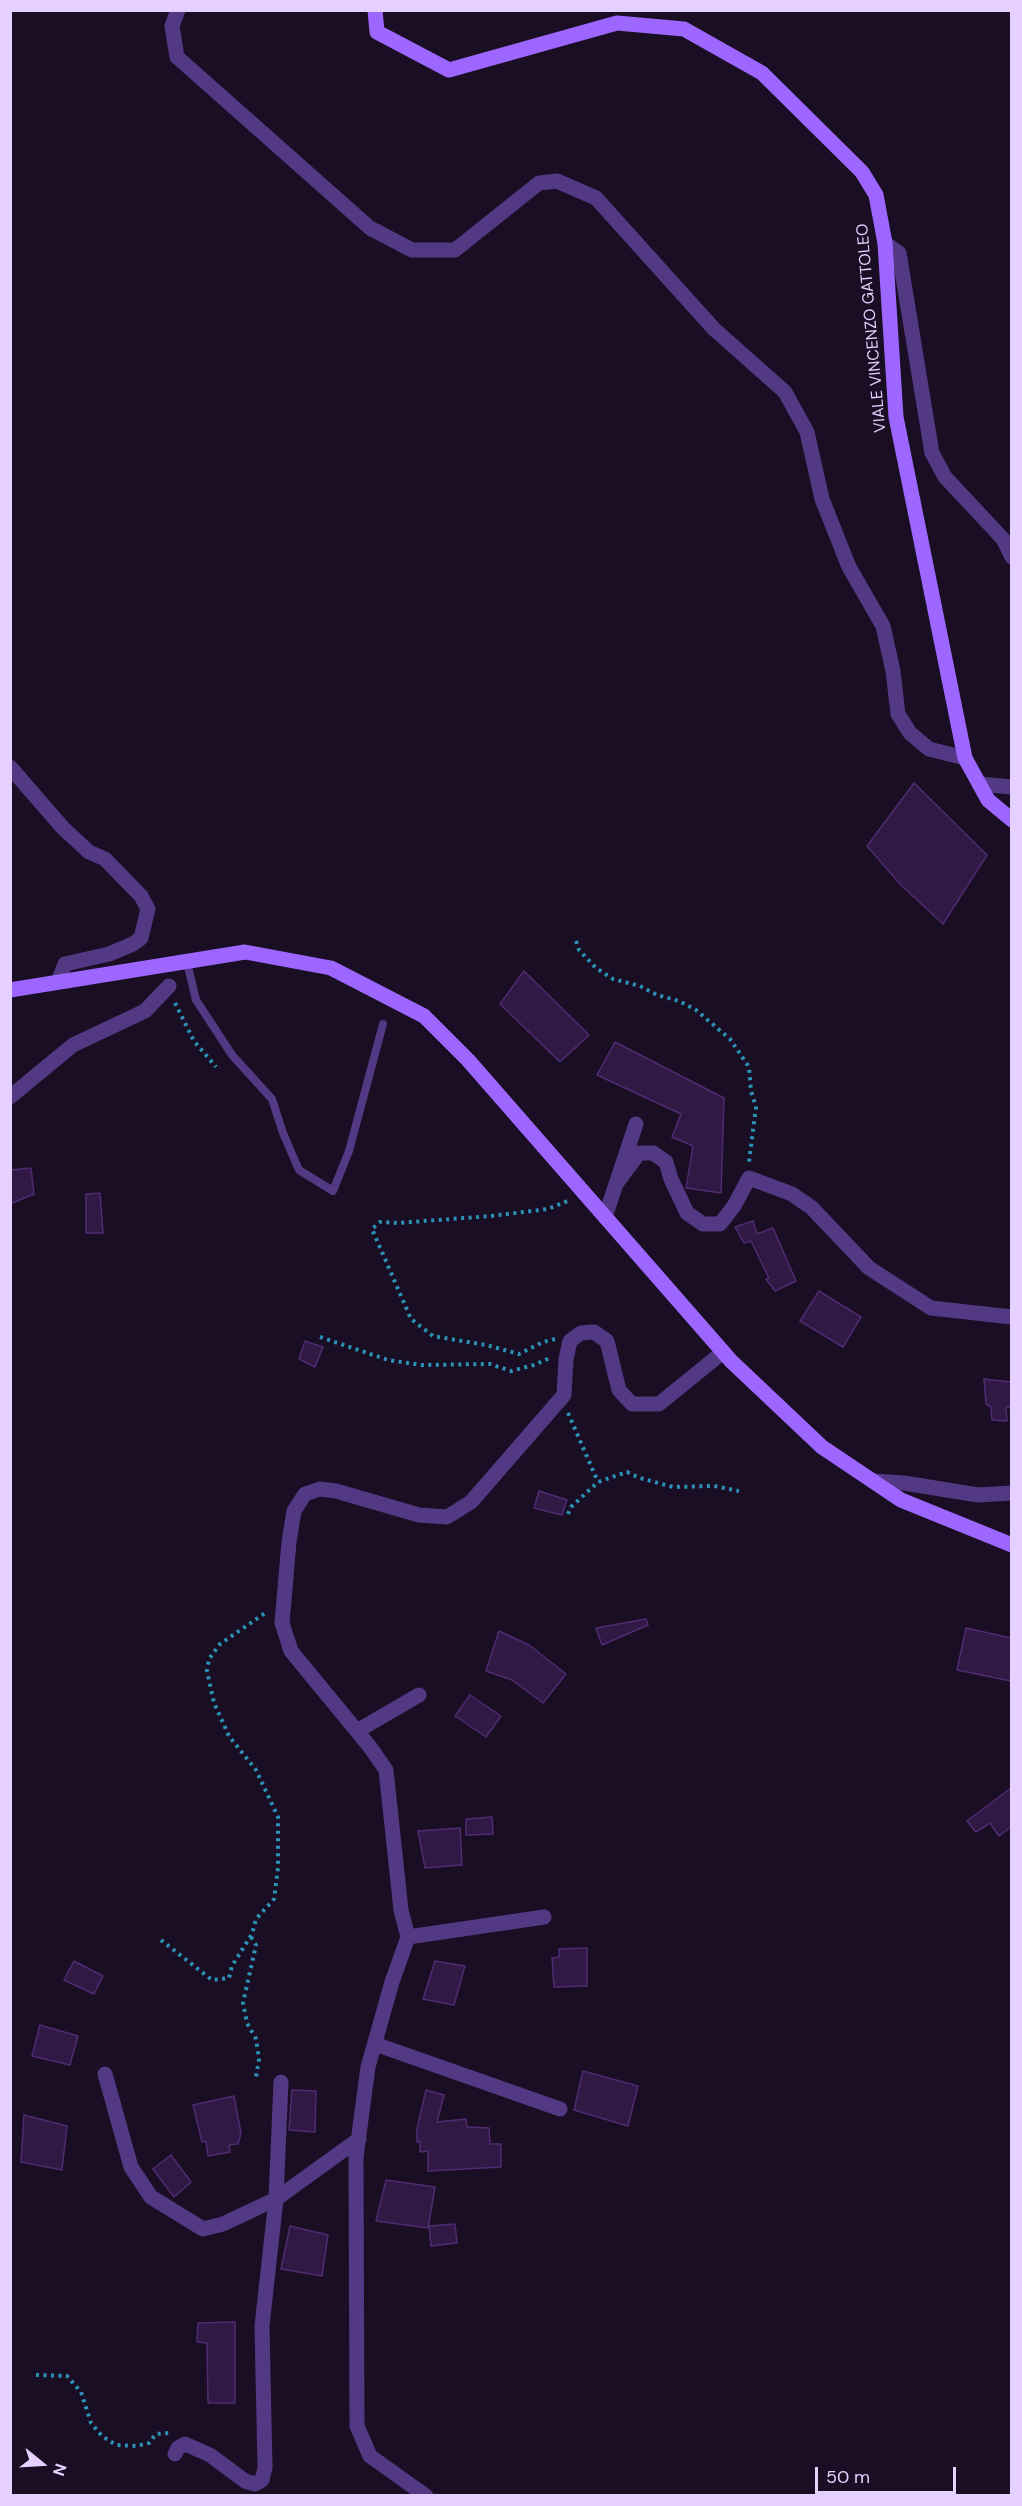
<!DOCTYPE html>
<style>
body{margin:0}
#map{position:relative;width:1022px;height:2506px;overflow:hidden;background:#190e24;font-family:"DM Sans",sans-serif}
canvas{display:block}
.frame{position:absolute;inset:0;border:12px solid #e5d0ff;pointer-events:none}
.north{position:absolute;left:12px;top:2434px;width:60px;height:60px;-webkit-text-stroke:4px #190e24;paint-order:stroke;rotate:108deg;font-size:16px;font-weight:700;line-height:24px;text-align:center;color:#e5d0ff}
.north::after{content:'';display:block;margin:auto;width:21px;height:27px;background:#e5d0ff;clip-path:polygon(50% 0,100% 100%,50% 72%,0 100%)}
.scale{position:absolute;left:815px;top:2467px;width:141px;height:27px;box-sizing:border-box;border:3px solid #e5d0ff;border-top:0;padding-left:8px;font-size:18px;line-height:21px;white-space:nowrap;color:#e5d0ff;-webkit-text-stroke:4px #190e24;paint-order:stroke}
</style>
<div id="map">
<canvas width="1022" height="2506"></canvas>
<div class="frame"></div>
<div class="north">N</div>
<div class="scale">50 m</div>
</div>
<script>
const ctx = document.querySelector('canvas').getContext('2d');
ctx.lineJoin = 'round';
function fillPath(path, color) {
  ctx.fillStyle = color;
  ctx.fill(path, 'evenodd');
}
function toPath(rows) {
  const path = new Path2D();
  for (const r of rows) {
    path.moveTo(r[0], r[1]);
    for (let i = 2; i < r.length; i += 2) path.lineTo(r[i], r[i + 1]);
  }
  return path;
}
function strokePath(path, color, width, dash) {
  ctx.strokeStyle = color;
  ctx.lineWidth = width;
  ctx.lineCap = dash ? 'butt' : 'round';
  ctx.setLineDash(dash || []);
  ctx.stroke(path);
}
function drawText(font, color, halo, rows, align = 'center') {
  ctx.font = font + ' "DM Sans",sans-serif';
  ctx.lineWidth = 4.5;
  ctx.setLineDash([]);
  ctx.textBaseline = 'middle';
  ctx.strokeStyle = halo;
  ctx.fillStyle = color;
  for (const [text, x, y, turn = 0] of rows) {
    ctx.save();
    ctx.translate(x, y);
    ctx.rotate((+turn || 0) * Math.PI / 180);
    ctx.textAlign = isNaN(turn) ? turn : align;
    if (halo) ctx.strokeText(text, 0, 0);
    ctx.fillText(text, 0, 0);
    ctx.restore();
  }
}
const building = toPath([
 [914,783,987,855,943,924,900,884,867,846,914,783],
 [524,971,589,1035,560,1062,500,1004,524,971],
 [615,1042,724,1098,721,1193,686,1188,693,1146,672,1137,681,1114,597,1075,615,1042],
 [31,1168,34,1194,10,1204,10,1170,31,1168],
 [100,1193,103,1233,86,1233,86,1194,100,1193],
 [753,1221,757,1234,773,1228,796,1281,775,1291,766,1279,769,1278,751,1241,744,1243,735,1227,753,1221],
 [819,1291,861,1317,843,1347,800,1321,819,1291],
 [305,1341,323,1347,315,1367,299,1359,305,1341],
 [984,1379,1011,1382,1011,1408,1006,1407,1007,1421,992,1420,991,1407,986,1404,984,1379],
 [539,1491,567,1500,562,1515,534,1508,539,1491],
 [646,1619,648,1625,602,1645,596,1628,646,1619],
 [966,1628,1011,1638,1011,1681,957,1670,966,1628],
 [499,1631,529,1645,566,1674,543,1703,512,1680,486,1671,499,1631],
 [470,1695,501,1716,486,1737,455,1716,470,1695],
 [1011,1788,1011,1827,999,1836,990,1823,976,1832,967,1821,1011,1788],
 [492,1817,493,1834,466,1835,466,1819,492,1817],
 [460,1828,462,1865,425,1868,418,1831,460,1828],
 [587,1948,587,1986,554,1987,552,1958,559,1957,559,1949,587,1948],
 [74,1961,103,1976,94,1994,64,1980,74,1961],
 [435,1961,465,1966,454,2005,423,1999,435,1961],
 [40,2025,78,2036,70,2065,32,2056,40,2025],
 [583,2071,638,2086,628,2126,574,2110,583,2071],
 [292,2090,316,2091,315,2132,289,2130,292,2090],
 [426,2090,444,2095,437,2122,466,2119,467,2127,489,2128,490,2144,501,2144,501,2167,428,2171,428,2151,420,2152,420,2141,417,2142,417,2129,426,2090],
 [234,2096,241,2133,238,2144,229,2145,230,2152,208,2156,206,2141,202,2142,193,2105,234,2096],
 [24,2115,67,2126,62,2170,21,2162,24,2115],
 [171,2155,191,2182,174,2197,153,2169,171,2155],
 [386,2180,435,2187,428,2228,376,2221,386,2180],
 [455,2224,457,2243,431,2246,429,2226,455,2224],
 [290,2226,328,2235,322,2276,281,2269,290,2226],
 [235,2322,235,2403,208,2403,207,2343,197,2342,198,2323,235,2322]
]);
fillPath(building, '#301945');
strokePath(building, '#502b72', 1.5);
strokePath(toPath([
 [576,941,579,950,596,968,613,979,640,986,657,995,679,1001,696,1010,730,1039,749,1067,751,1091,756,1107,749,1162],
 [175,1003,194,1041,216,1067],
 [320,1337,388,1360,421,1365,490,1364,511,1371,534,1365,552,1357],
 [555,1339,543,1342,519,1354,486,1345,433,1336,411,1319,372,1229,380,1222,398,1223,491,1216,548,1209,570,1200],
 [568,1413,598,1482],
 [568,1514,571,1507,598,1482,627,1472,640,1478,673,1487,714,1486,739,1491],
 [251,1937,256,1945,243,2003,247,2023,256,2039,259,2059,256,2077],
 [161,1940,212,1980,229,1978,232,1966,252,1934,256,1919,274,1899,278,1868,278,1817,256,1770,229,1736,214,1703,207,1671,209,1659,220,1644,268,1611],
 [36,2375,67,2376,81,2392,91,2423,102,2436,116,2445,136,2446,149,2443,156,2434,169,2433]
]), '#2c92b7', 4, [3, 4.5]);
strokePath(toPath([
 [187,962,196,1000,232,1055,272,1099,283,1133,299,1170,333,1191,349,1151,383,1024]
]), '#533884', 8);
strokePath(toPath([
 [178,10,172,26,177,57,370,228,412,250,455,250,539,183,557,181,596,198,714,329,785,392,807,432,822,499,849,567,883,626,893,671,898,714,910,733,929,749,965,758],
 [885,243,899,253,932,453,945,477,1003,539,1012,557],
 [10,767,63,828,89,852,105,859,141,896,148,909,141,938,133,944,109,954,65,964,58,982],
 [979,784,1012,787],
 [10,1097,73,1045,145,1011,169,986],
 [616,1184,639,1153,653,1153,666,1162,671,1179,687,1213,703,1224,720,1224,734,1206,749,1178,792,1194,812,1208,869,1268,931,1308,1012,1317],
 [605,1217,636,1124],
 [873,1481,904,1483,978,1495,1012,1493],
 [357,1731,419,1695],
 [408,1937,544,1917],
 [375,2044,560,2109],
 [105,2074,131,2167,151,2197,203,2229,223,2224,276,2199,359,2139],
 [175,2454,178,2448,185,2444,210,2455,245,2481,255,2484,262,2480,265,2468,262,2326,276,2199,281,2082],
 [426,2496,370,2456,357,2426,356,2157,368,2067,392,1982,408,1937,401,1910,386,1770,370,1747,291,1651,282,1623,289,1542,294,1511,305,1494,320,1489,336,1491,419,1515,447,1517,471,1502,564,1395,566,1359,570,1341,581,1333,594,1332,607,1341,619,1390,632,1404,659,1404,723,1352]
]), '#533884', 15);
strokePath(toPath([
 [375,10,377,32,449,70,617,23,684,29,762,73,862,172,876,195,885,243,896,417,965,758,988,800,1012,820],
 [10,990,245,952,331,968,424,1016,468,1060,731,1361,822,1447,901,1500,1012,1545]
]), '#9d67ff', 15);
drawText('16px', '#e5d0ff', '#190e24', [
 ["VIALE VINCENZO GATTOLEO",872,328,-95]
]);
</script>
